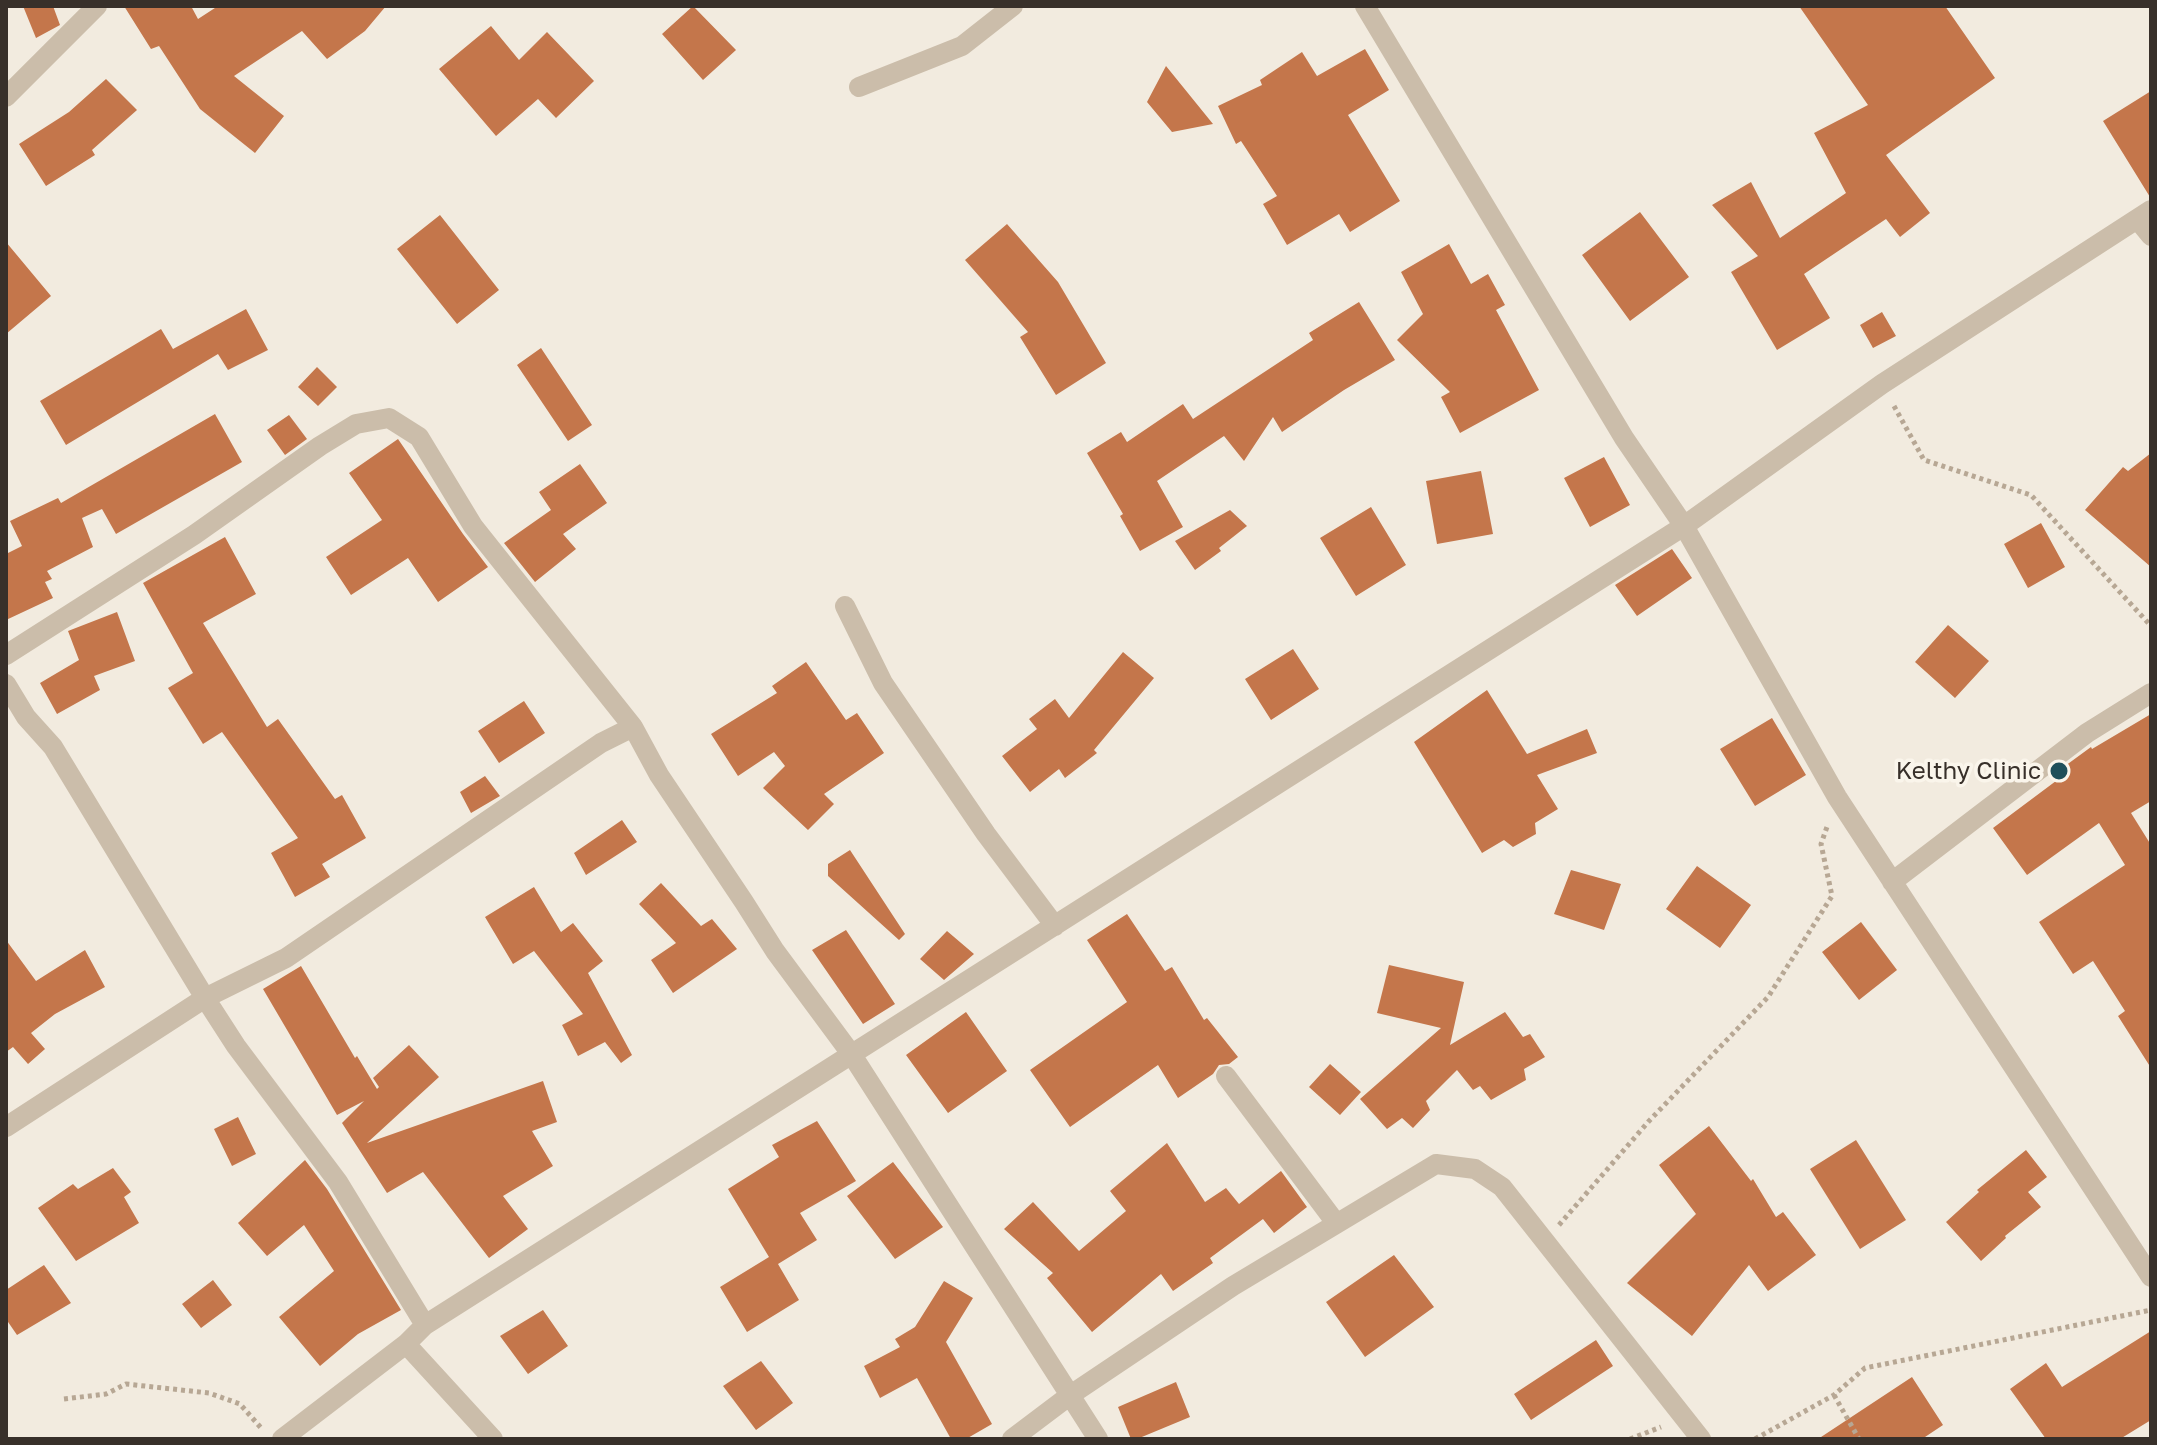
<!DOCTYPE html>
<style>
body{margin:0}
#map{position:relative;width:2157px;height:1445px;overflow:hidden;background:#f2ebdf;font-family:"Golos Text",sans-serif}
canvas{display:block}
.frame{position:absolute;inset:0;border:8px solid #38302a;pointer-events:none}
</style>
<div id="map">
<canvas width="2157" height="1445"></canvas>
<div class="frame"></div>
</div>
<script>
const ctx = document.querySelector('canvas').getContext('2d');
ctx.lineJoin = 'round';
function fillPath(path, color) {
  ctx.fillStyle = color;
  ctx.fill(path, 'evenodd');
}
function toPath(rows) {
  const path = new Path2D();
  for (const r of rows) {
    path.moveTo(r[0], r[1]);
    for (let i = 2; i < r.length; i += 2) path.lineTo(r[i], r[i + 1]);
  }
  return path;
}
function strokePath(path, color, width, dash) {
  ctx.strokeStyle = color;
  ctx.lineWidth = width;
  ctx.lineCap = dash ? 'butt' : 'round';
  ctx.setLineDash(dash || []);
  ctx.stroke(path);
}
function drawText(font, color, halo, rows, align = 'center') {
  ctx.font = font + ' "Golos Text",sans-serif';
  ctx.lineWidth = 7;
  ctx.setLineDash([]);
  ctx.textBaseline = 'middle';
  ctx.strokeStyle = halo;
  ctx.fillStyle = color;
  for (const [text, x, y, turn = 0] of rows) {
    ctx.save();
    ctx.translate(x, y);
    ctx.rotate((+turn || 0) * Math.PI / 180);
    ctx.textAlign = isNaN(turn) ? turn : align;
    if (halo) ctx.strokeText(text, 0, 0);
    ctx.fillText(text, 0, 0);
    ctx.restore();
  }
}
fillPath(toPath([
 [23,6,53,6,60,25,36,38],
 [124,6,191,6,198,19,218,6,386,6,365,31,327,59,302,31,234,76,284,116,255,153,200,109,159,46,151,49],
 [693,6,736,50,703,80,662,34],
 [1799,6,1945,6,1995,78,1886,155,1930,213,1900,237,1886,219,1804,274,1830,318,1777,350,1731,272,1758,256,1712,205,1751,182,1780,238,1846,193,1814,133,1868,105],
 [491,26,519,60,547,32,594,81,556,118,538,99,496,136,439,69],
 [1365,49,1389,90,1348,115,1400,201,1350,232,1339,214,1287,245,1263,204,1277,196,1241,141,1236,144,1218,106,1262,85,1260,80,1302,52,1317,76],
 [1166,66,1213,124,1172,132,1147,102],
 [106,79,137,110,92,150,95,155,46,186,19,144,69,112],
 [2151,91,2151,197,2150,197,2103,121],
 [1640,212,1689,277,1630,321,1582,255],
 [440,215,499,290,457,324,397,249],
 [1007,224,1058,282,1106,363,1056,395,1020,337,1028,332,965,260],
 [6,242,51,296,6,334],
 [1449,244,1471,284,1488,274,1505,305,1496,310,1539,390,1460,433,1441,397,1450,392,1397,340,1423,314,1401,272],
 [1359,302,1395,360,1344,390,1282,432,1273,417,1244,461,1224,436,1157,481,1183,527,1140,551,1120,516,1123,514,1087,453,1121,432,1127,442,1183,404,1193,419,1313,340,1309,333],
 [246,309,268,350,228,370,218,354,66,445,40,401,161,329,173,349],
 [1882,312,1896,336,1873,348,1860,325],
 [541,348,592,425,568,441,517,365],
 [317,367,337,387,318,406,298,387],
 [215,414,242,462,116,534,102,509,82,518,93,547,47,571,52,579,45,582,53,598,6,620,6,554,22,546,10,521,58,498,61,503],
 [289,415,307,439,285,455,267,430],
 [398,439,463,534,488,567,438,602,408,558,351,595,326,557,382,520,349,473],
 [2151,453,2151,567,2085,510,2123,467,2128,471],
 [1604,457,1630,505,1590,527,1564,478],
 [580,464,607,503,563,534,576,549,535,582,504,543,551,510,539,492],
 [1481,471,1493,534,1437,544,1426,481],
 [1371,507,1406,565,1356,596,1320,538],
 [1230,510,1247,526,1219,548,1221,551,1195,570,1175,541],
 [2041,523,2065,567,2028,588,2004,544],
 [225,537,256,594,203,623,267,727,278,719,335,799,342,795,366,838,322,864,330,877,295,897,271,853,298,838,222,732,203,744,168,688,193,673,143,583],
 [1672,549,1692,578,1637,616,1615,585],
 [117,612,135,661,94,676,100,690,57,714,40,683,79,660,68,631],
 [1948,625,1989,661,1955,698,1915,662],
 [1293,649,1319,689,1271,720,1245,679],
 [1123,652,1154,678,1094,750,1097,753,1065,778,1059,769,1030,792,1002,756,1037,729,1029,719,1055,699,1069,718],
 [806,662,846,720,857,713,884,753,824,794,834,804,808,830,763,788,785,766,774,752,738,776,711,734,777,693,772,686],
 [1487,690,1527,754,1587,729,1597,753,1537,775,1558,809,1535,823,1536,834,1513,847,1504,840,1482,853,1414,742],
 [524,701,545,733,499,763,478,731],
 [2151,714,2151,801,2131,813,2151,845,2151,1068,2118,1016,2125,1011,2093,961,2073,974,2039,922,2125,865,2099,823,2027,875,1993,828,2068,772,2065,766,2091,747,2092,749],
 [1772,718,1806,775,1755,806,1720,749],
 [485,776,500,796,471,813,460,792],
 [622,820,637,842,586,875,574,853],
 [850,850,905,934,899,940,828,876,828,864],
 [1697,866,1751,905,1720,948,1666,909],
 [1571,870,1621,884,1604,930,1554,914],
 [661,883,701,926,712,919,737,949,673,993,651,960,676,943,639,904],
 [534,887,561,932,573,923,603,961,588,973,632,1055,621,1063,605,1042,578,1056,562,1025,583,1014,534,951,513,964,485,917],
 [1127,914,1165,971,1172,967,1204,1020,1207,1018,1238,1057,1229,1064,1219,1065,1213,1074,1178,1098,1158,1065,1070,1127,1030,1070,1127,1002,1087,940],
 [1861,922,1897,970,1859,1000,1822,952],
 [846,930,895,1004,863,1024,812,950],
 [947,931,974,954,944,980,920,959],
 [6,940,36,981,85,950,105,987,55,1014,31,1033,45,1049,28,1064,13,1047,6,1052],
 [1389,965,1464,982,1450,1045,1505,1012,1523,1037,1530,1034,1545,1057,1524,1069,1526,1080,1491,1100,1480,1086,1473,1090,1457,1070,1426,1101,1430,1110,1413,1128,1402,1118,1387,1129,1360,1099,1441,1028,1377,1013],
 [301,966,355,1058,357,1056,377,1089,379,1087,373,1078,409,1045,439,1077,367,1143,543,1081,557,1122,532,1131,553,1166,503,1196,528,1229,489,1258,423,1172,387,1193,342,1123,364,1101,337,1115,263,989],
 [966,1012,1007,1071,948,1113,906,1055],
 [1330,1064,1361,1092,1340,1115,1309,1087],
 [238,1117,256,1154,232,1166,214,1129],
 [817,1121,856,1181,800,1213,817,1240,778,1264,799,1300,747,1332,720,1287,769,1257,728,1189,779,1157,772,1145],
 [1709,1126,1751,1181,1753,1179,1776,1217,1783,1212,1816,1255,1768,1291,1749,1265,1692,1336,1627,1283,1696,1214,1659,1165],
 [1856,1140,1906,1220,1860,1249,1810,1169],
 [1167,1143,1205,1202,1226,1188,1239,1204,1281,1171,1307,1207,1274,1233,1263,1219,1210,1258,1213,1263,1173,1291,1161,1274,1092,1332,1047,1278,1053,1273,1004,1229,1033,1202,1079,1251,1126,1211,1110,1191],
 [2026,1150,2047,1177,2028,1192,2041,1207,2005,1236,2006,1238,1981,1261,1946,1222,1979,1192,1977,1190],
 [305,1160,327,1189,401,1310,358,1334,320,1366,279,1317,334,1271,304,1225,267,1256,238,1223],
 [893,1162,943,1227,895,1259,847,1196],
 [113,1168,131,1192,124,1197,139,1223,76,1261,38,1208,73,1184,78,1189],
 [1394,1255,1434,1307,1365,1357,1326,1302],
 [44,1265,71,1303,17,1335,6,1319,6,1290],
 [213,1280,232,1305,201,1328,182,1304],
 [944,1281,973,1298,946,1342,992,1424,966,1439,951,1439,917,1378,880,1398,864,1366,900,1347,895,1339,915,1327],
 [543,1310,568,1346,528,1374,500,1336],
 [2151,1331,2151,1420,2120,1439,2046,1439,2010,1389,2046,1363,2062,1387],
 [1596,1340,1613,1366,1531,1420,1514,1394],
 [761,1361,793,1403,756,1430,723,1386],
 [1912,1377,1943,1425,1922,1439,1818,1439],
 [1176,1382,1190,1417,1137,1439,1131,1439,1118,1407]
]), '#c4764b');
strokePath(toPath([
 [1894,406,1924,460,2031,495,2151,626],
 [1559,1225,1649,1121,1768,997,1832,896,1821,844,1828,824],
 [1834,1395,1859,1439],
 [64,1399,106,1394,126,1384,209,1393,240,1404,262,1429],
 [1630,1439,1661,1427],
 [1755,1439,1834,1395,1865,1368,2151,1310]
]), '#b7a794', 5, [4, 4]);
strokePath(toPath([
 [1365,6,1624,438,1684,526,1837,797,2151,1277],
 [859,87,962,46,1013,6],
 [6,97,97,6],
 [2137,219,2151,236],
 [845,606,883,683,986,834,1055,926],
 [6,655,194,535,320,446,356,424,389,418,419,437,473,526,633,727],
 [6,684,26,717,53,747,205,998,286,958,601,743,633,727,659,775,744,902,775,951,852,1055,1098,1439],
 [1892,882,2087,733,2151,693],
 [1226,1076,1336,1223],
 [6,1127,205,998,236,1046,338,1182,425,1325],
 [406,1344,493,1439],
 [282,1439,406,1344,425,1325,1684,526,1882,384,2151,210],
 [1012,1439,1069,1396,1233,1286,1436,1164,1475,1169,1502,1187,1701,1439]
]), '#cbbdaa', 20);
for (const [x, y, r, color] of [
 [2059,771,10,"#1f4f5a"]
]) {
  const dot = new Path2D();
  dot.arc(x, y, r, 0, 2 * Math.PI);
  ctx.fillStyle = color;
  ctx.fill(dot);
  strokePath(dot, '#faf5eb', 3);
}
drawText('24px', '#38302a', '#faf5eb', [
 ["Kelthy Clinic",2041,771]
], 'right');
</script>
